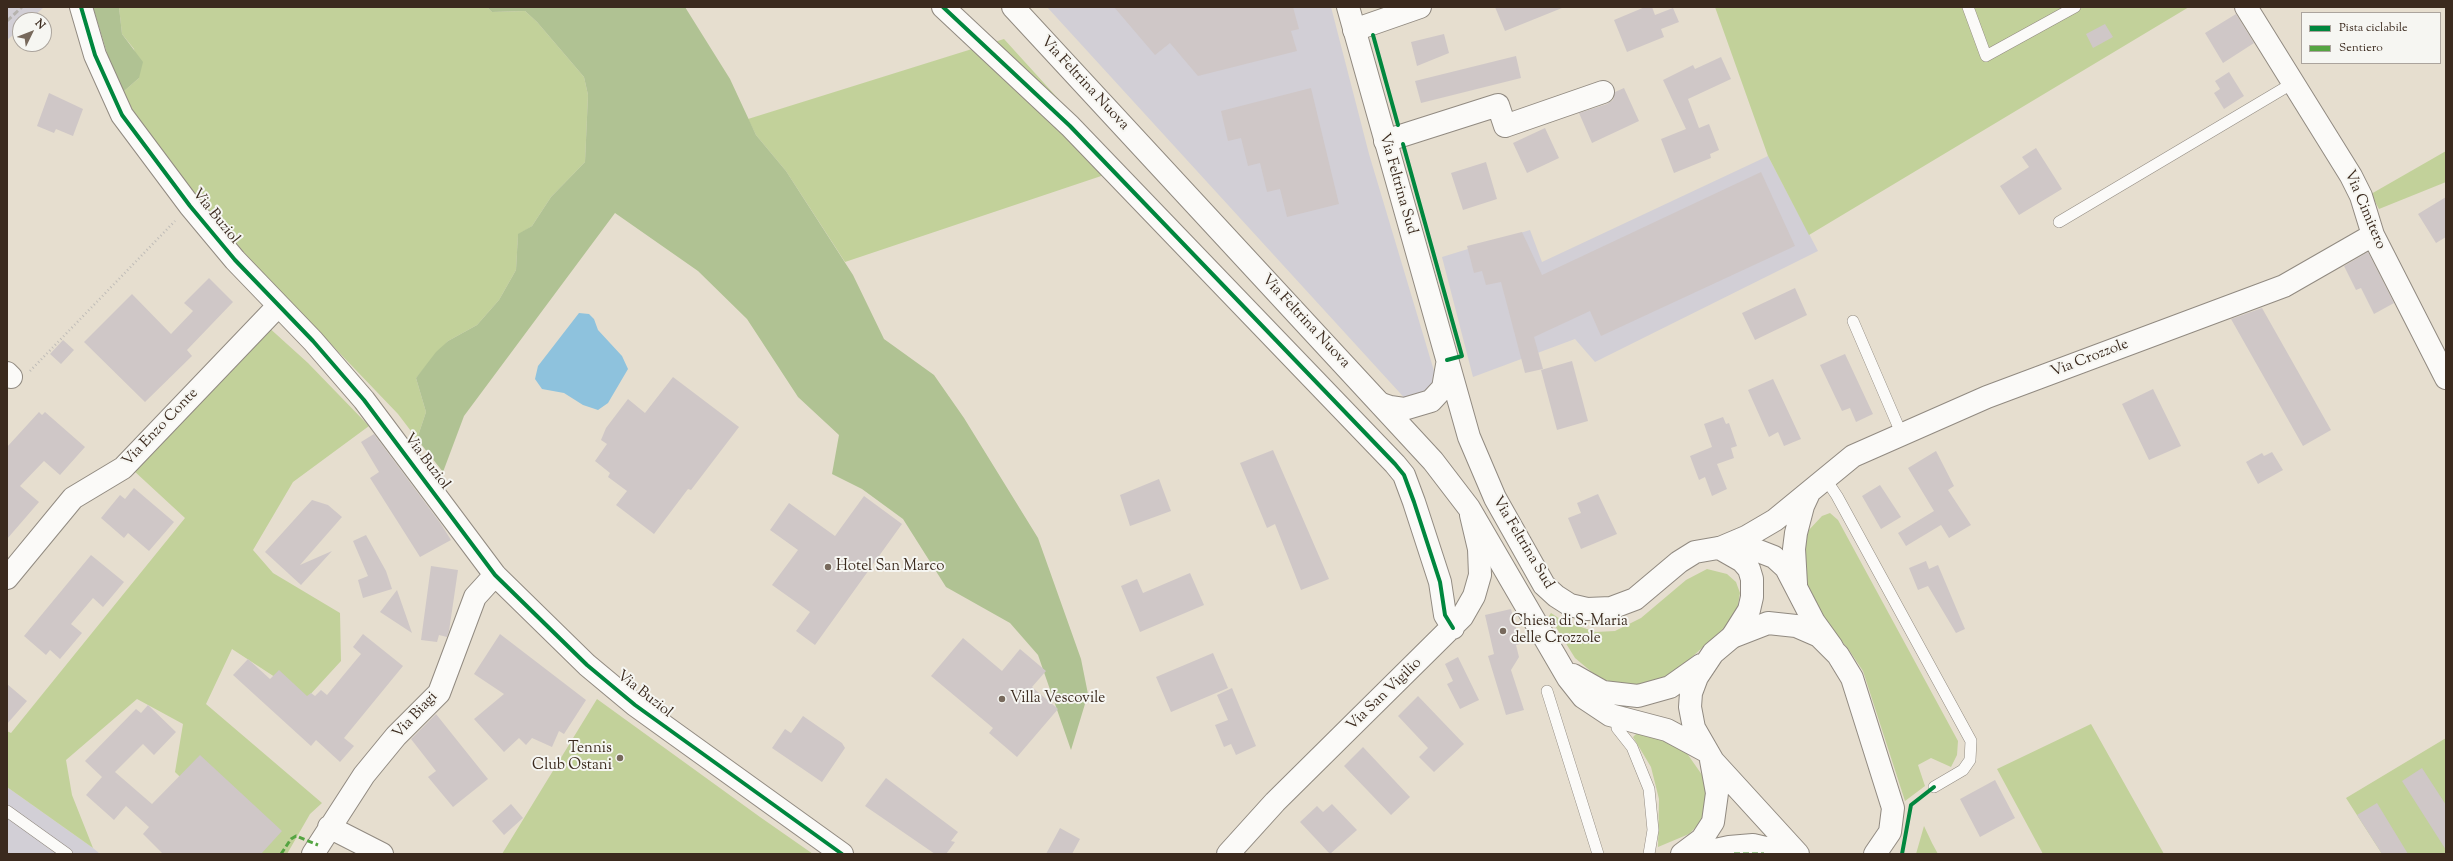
<!DOCTYPE html>
<style>
body{margin:0}
#map{position:relative;width:2453px;height:861px;overflow:hidden;background:#e6decf;font-family:"Sorts Mill Goudy",serif}
canvas{display:block}
.frame{position:absolute;inset:0;border:8px solid #3b2a1e;pointer-events:none}
.legend{position:absolute;left:2301px;top:12px;width:140px;height:52px;box-sizing:border-box;background:#f6f6f2;border:1px solid #aba49d;margin:0;padding:5px 7px;list-style:none;font-size:12px;color:#3b2a1e}
.legend li{display:flex;align-items:center;gap:8px;height:20px}
.legend b{width:20px;border:1px solid #aba49d}
.north{position:absolute;left:12px;top:12px;width:40px;height:40px;box-sizing:border-box;background:#f6f6f2;border:1px solid #aba49d;border-radius:50%;rotate:47deg;font-size:11px;font-weight:700;line-height:16px;text-align:center;color:#3b2a1e}
.north::after{content:'';display:block;margin:auto;width:14px;height:18px;background:#77695c;clip-path:polygon(50% 0,100% 100%,50% 72%,0 100%)}
</style>
<div id="map">
<canvas width="2453" height="861"></canvas>
<div class="frame"></div>
<ul class="legend">
<li><b style="height:5px;background:#00873e"></b>Pista ciclabile</li>
<li><b style="height:5px;background:#54a441"></b>Sentiero</li>
</ul>
<div class="north">N</div>
</div>
<script>
const ctx = document.querySelector('canvas').getContext('2d');
ctx.lineJoin = 'round';
function fillPath(path, color) {
  ctx.fillStyle = color;
  ctx.fill(path, 'evenodd');
}
function toPath(rows) {
  const path = new Path2D();
  for (const r of rows) {
    path.moveTo(r[0], r[1]);
    for (let i = 2; i < r.length; i += 2) path.lineTo(r[i], r[i + 1]);
  }
  return path;
}
function strokePath(path, color, width, dash) {
  ctx.strokeStyle = color;
  ctx.lineWidth = width;
  ctx.lineCap = dash ? 'butt' : 'round';
  ctx.setLineDash(dash || []);
  ctx.stroke(path);
}
function drawText(font, color, halo, rows, align = 'center') {
  ctx.font = font + ' "Sorts Mill Goudy",serif';
  ctx.lineWidth = 4;
  ctx.setLineDash([]);
  ctx.textBaseline = 'middle';
  ctx.strokeStyle = halo;
  ctx.fillStyle = color;
  for (const [text, x, y, turn = 0] of rows) {
    ctx.save();
    ctx.translate(x, y);
    ctx.rotate((+turn || 0) * Math.PI / 180);
    ctx.textAlign = isNaN(turn) ? turn : align;
    if (halo) ctx.strokeText(text, 0, 0);
    ctx.fillText(text, 0, 0);
    ctx.restore();
  }
}
fillPath(toPath([
 [7,7,44,7,30,20,20,20,20,29,7,40],
 [1047,7,1331,7,1369,154,1437,381,1410,404],
 [1768,156,1818,251,1595,362,1575,339,1473,377,1442,257,1530,230,1542,262],
 [7,787,93,848,100,854,7,854]
]), '#d2cfd6');
fillPath(toPath([
 [119,7,487,7,492,12,525,11,537,22,584,77,588,95,585,162,551,197,532,226,518,235,516,270,499,300,477,325,448,341,416,378,426,412,417,439,398,414,329,342,239,257,136,116,123,92,139,78,134,49,122,34],
 [1715,7,2189,7,1809,235,1768,156],
 [1004,39,1122,169,845,262,786,171,756,135,748,119],
 [2446,151,2446,182,2379,209,2371,194],
 [266,325,308,363,369,426,293,482,253,550,273,573,340,613,341,661,307,698,232,649,206,704,322,803,310,814,287,854,259,854,175,772,183,724,137,699,66,760,72,795,93,848,7,787,7,731,11,733,185,518,133,470],
 [1830,513,1838,520,1958,741,1957,755,1951,767,1931,758,1918,765,1925,786,1905,801,1863,671,1847,647,1827,626,1805,584,1804,547,1808,531,1822,516],
 [1707,569,1727,574,1736,582,1740,593,1737,611,1731,622,1683,665,1655,683,1631,686,1600,679,1575,658,1549,616,1551,613,1563,621,1596,632,1615,631,1641,618,1686,580],
 [597,699,760,817,813,854,502,854],
 [2091,724,2155,838,2164,854,2043,854,1997,769],
 [1639,731,1656,735,1686,752,1707,782,1706,813,1699,824,1689,834,1658,847,1659,799,1651,767,1633,737],
 [2446,738,2446,854,2382,854,2346,798],
 [1924,826,1932,843,1938,854,1916,854]
]), '#c2d19a');
fillPath(toPath([
 [93,7,119,7,122,34,143,62,139,78,123,92,113,73],
 [487,7,685,7,730,79,756,135,786,171,853,275,884,339,934,375,964,418,1038,538,1081,659,1088,694,1071,750,1038,655,1010,623,946,587,903,519,862,489,832,474,839,435,798,397,747,319,698,271,615,213,464,416,443,472,417,439,426,412,416,378,436,352,448,341,477,325,499,300,516,270,518,234,532,226,551,197,585,162,588,95,584,77,537,22,525,11,492,12]
]), '#b0c293');
fillPath(toPath([
 [579,313,589,314,594,319,598,330,622,356,628,369,608,403,598,410,583,405,564,393,542,389,535,379,538,366]
]), '#8ec2dd');
fillPath(toPath([
 [1114,7,1293,7,1299,29,1291,31,1297,51,1198,76,1170,43,1155,55],
 [1495,7,1562,7,1562,8,1505,31],
 [1645,7,1652,7,1655,15,1673,8,1679,22,1661,29,1664,37,1627,52,1614,20],
 [2236,14,2254,43,2223,63,2205,33],
 [2105,24,2113,37,2093,48,2086,34],
 [1444,34,1449,53,1417,66,1411,42],
 [1516,56,1521,78,1421,103,1415,81],
 [1721,57,1731,79,1688,99,1699,128,1709,124,1719,150,1710,154,1711,158,1674,173,1661,139,1686,129,1663,80,1693,65,1695,69],
 [2229,72,2244,96,2224,109,2214,93,2220,89,2215,81],
 [1311,88,1339,204,1287,217,1280,189,1267,192,1260,163,1248,166,1241,138,1228,141,1221,111],
 [1624,88,1639,121,1592,143,1579,113,1607,104,1613,100,1615,92],
 [49,93,83,109,73,136,56,129,54,133,37,126],
 [1545,128,1559,158,1527,173,1513,143],
 [2036,148,2062,189,2019,215,2000,186,2029,167,2022,157],
 [1486,162,1497,199,1463,210,1451,173],
 [1761,172,1795,246,1601,336,1590,311,1534,337,1543,369,1525,373,1501,282,1486,285,1482,271,1474,273,1467,246,1522,232,1542,275],
 [2446,197,2446,237,2436,243,2418,214],
 [2368,252,2394,303,2374,314,2361,288,2356,290,2344,266],
 [209,278,233,302,187,350,192,356,145,402,84,342,132,294,171,334,193,311,184,303],
 [1795,288,1807,315,1755,340,1742,313],
 [2262,308,2331,430,2303,446,2231,319],
 [63,340,74,350,61,364,50,354],
 [1845,354,1873,414,1856,422,1850,408,1842,411,1820,365],
 [1572,361,1588,421,1557,430,1541,370],
 [673,377,739,427,691,490,688,489,654,534,616,505,627,491,608,477,610,473,595,461,607,444,601,440,606,428,628,399,645,413],
 [1773,379,1801,439,1784,446,1778,432,1769,437,1748,390],
 [2153,389,2181,446,2149,460,2122,404],
 [39,412,42,415,45,412,85,447,60,475,44,461,20,486,39,502,7,539,7,447],
 [1723,417,1726,424,1729,423,1737,446,1731,448,1734,458,1717,464,1727,489,1712,496,1705,477,1699,480,1690,456,1712,447,1704,424],
 [374,434,441,524,451,540,420,557,370,478,379,472,361,442],
 [1273,450,1329,579,1301,590,1275,524,1267,528,1240,463],
 [1936,451,1954,486,1948,490,1971,525,1949,538,1941,525,1906,546,1898,533,1934,511,1908,468],
 [2272,452,2283,470,2258,484,2246,462,2262,453,2264,456],
 [1159,479,1171,511,1130,526,1120,495],
 [1880,485,1901,517,1881,529,1862,496],
 [134,488,174,522,149,551,128,533,124,538,101,518,120,495,125,499],
 [1598,494,1617,534,1581,549,1568,518,1581,513,1577,503],
 [864,496,902,524,815,645,796,631,810,612,772,585,798,550,770,530,789,503,835,536],
 [312,500,328,505,342,517,300,565,332,551,301,585,265,552],
 [366,535,386,571,392,589,363,598,358,580,368,576,353,541],
 [91,555,124,582,103,607,93,598,71,624,82,633,60,659,50,650,46,655,24,636],
 [1926,561,1929,569,1938,565,1965,629,1956,633,1928,586,1918,590,1909,568],
 [431,566,458,570,449,631,447,637,439,635,437,642,421,640],
 [1190,573,1204,605,1140,632,1121,586,1137,579,1143,593],
 [397,590,412,633,380,612],
 [1511,609,1520,644,1516,645,1519,657,1511,670,1524,710,1506,715,1488,656,1494,654,1485,615],
 [363,634,403,666,344,738,354,746,340,762,316,740,311,746,233,675,248,659,270,679,279,670,307,696,311,693,315,696,321,690,327,695,361,654,353,647],
 [500,634,586,700,564,734,559,731,552,747,532,738,526,745,519,738,504,752,474,719,504,694,474,674],
 [963,638,1002,671,1020,649,1046,671,1032,687,1058,709,1017,757,989,733,993,728,931,676],
 [1213,653,1228,688,1171,712,1156,677],
 [1458,657,1479,700,1460,709,1447,684,1453,681,1445,664],
 [7,684,27,701,7,724],
 [1232,688,1256,746,1236,755,1231,744,1224,747,1215,725,1228,720,1217,695],
 [1418,696,1464,744,1434,772,1419,757,1428,748,1398,716],
 [148,705,176,732,154,755,143,744,115,772,152,804,200,755,282,831,261,854,163,854,143,834,149,827,126,806,114,820,86,795,102,777,85,761,136,709,141,713],
 [436,714,488,779,453,807,428,777,436,771,411,739],
 [803,716,842,743,845,748,822,782,772,748,785,729,791,733],
 [1363,747,1410,797,1391,815,1344,766],
 [2422,768,2446,805,2446,850,2402,781],
 [886,778,958,832,951,841,955,842,946,854,935,854,865,806],
 [1995,780,2015,818,1980,837,1960,799],
 [2377,803,2408,854,2382,854,2357,815],
 [511,804,523,818,504,835,492,821],
 [1332,804,1357,830,1330,854,1300,822,1317,806,1323,812],
 [1060,828,1080,839,1072,854,1046,854]
]), '#cfc7c7');
const lane = toPath([
 [1968,7,1986,56,2075,7],
 [2059,222,2293,83],
 [1853,321,1902,435],
 [1825,478,1837,496,1971,741,1970,760,1963,770,1934,787],
 [1547,691,1598,854],
 [1617,718,1617,728,1632,747,1649,789,1653,830,1649,854],
 [7,811,67,854]
]);
const street = toPath([
 [81,7,95,55,122,115,190,206,235,260,313,341,364,400,495,575,587,665,635,705,842,854],
 [943,7,1070,126,1395,464,1404,475,1414,502,1440,582,1445,615,1453,628],
 [2246,7,2351,176,2361,196,2373,235,2446,378],
 [1354,30,1420,7],
 [1385,141,1498,105,1505,126,1603,92],
 [7,373,11,377],
 [1720,548,1746,537,1775,520,1853,456,1987,397,2284,286,2373,235],
 [7,578,73,498,123,468,278,306],
 [1796,584,1794,549,1796,533,1803,506,1809,493],
 [329,827,382,854],
 [313,854,364,775,396,736,439,693,475,597,495,575],
 [1228,854,1275,802,1462,617,1474,596,1480,575,1479,549,1471,515]
]);
const secondary = toPath([
 [1348,7,1469,437,1495,498,1544,585,1556,596,1570,605,1587,609,1611,608,1635,599,1679,562,1695,552,1718,548,1756,550,1774,557,1786,568,1814,622,1832,647],
 [1381,404,1390,407,1404,409,1431,401,1443,388,1447,365],
 [1721,549,1742,561,1749,569,1752,579,1752,597,1749,610,1732,637]
]);
const primary = toPath([
 [1013,7,1433,461,1469,508,1568,678,1583,697,1610,715,1667,730,1706,751],
 [1573,675,1603,692,1638,696,1670,687,1701,665],
 [1682,854,1702,839,1713,822,1717,793,1711,760],
 [1697,854,1729,847,1753,845,1791,854],
 [1798,854,1713,761,1694,728,1690,707,1691,693,1697,677,1713,653,1732,637,1768,623,1796,626,1819,636,1838,655,1852,678,1893,808,1890,832,1875,854]
]);
strokePath(lane, '#918a81', 12);
strokePath(street, '#918a81', 24);
strokePath(secondary, '#918a81', 24);
strokePath(primary, '#918a81', 24);
strokePath(toPath([
 [30,371,175,221]
]), '#bebbb7', 2.5, [1, 3]);
strokePath(lane, '#fbfaf8', 11);
strokePath(street, '#fbfaf8', 22);
strokePath(secondary, '#fbfaf8', 22);
strokePath(primary, '#fbfaf8', 22);
strokePath(toPath([
 [7,21,22,7]
]), '#b6b3af', 3, [6, 3]);
strokePath(toPath([
 [281,854,291,839,296,836,318,845],
 [1734,854,1764,854]
]), '#54a441', 3, [6, 3]);
strokePath(toPath([
 [81,7,95,55,122,115,190,206,235,260,313,341,364,400,495,575,587,665,635,705,842,854],
 [943,7,1070,126,1395,464,1404,475,1414,502,1440,582,1445,615,1453,628],
 [1373,35,1398,125],
 [1403,144,1462,356,1447,360],
 [1902,854,1911,805,1934,787]
]), '#00873e', 4);
for (const [x, y, r, color] of [
 [828,567,4,"#77695c"],
 [1503,631,4,"#77695c"],
 [1002,699,4,"#77695c"],
 [620,758,4,"#77695c"]
]) {
  const dot = new Path2D();
  dot.arc(x, y, r, 0, 2 * Math.PI);
  ctx.fillStyle = color;
  ctx.fill(dot);
  strokePath(dot, '#f6f6f2', 1.5);
}
drawText('15px', '#3b2a1e', '#f6f6f2', [
 ["Via Feltrina Nuova",1084,84,47],
 ["Via Feltrina Sud",1397,184,74],
 ["Via Cimitero",2364,210,67],
 ["Via Buziol",215,217,51],
 ["Via Feltrina Nuova",1305,322,47],
 ["Via Crozzole",2090,359,-21],
 ["Via Enzo Conte",161,428,-46],
 ["Via Buziol",426,462,53],
 ["Via Feltrina Sud",1522,543,59],
 ["Via Buziol",644,695,38],
 ["Via San Vigilio",1385,695,-44],
 ["Via Biagi",416,716,-47]
]);
drawText('15px', '#3b2a1e', '#f6f6f2', [
 ["Hotel San Marco",836,567],
 ["Chiesa di S. Maria",1511,622],
 ["delle Crozzole",1511,639],
 ["Villa Vescovile",1010,699],
 ["Tennis",612,749,"right"],
 ["Club Ostani",612,766,"right"]
], 'left');
</script>
